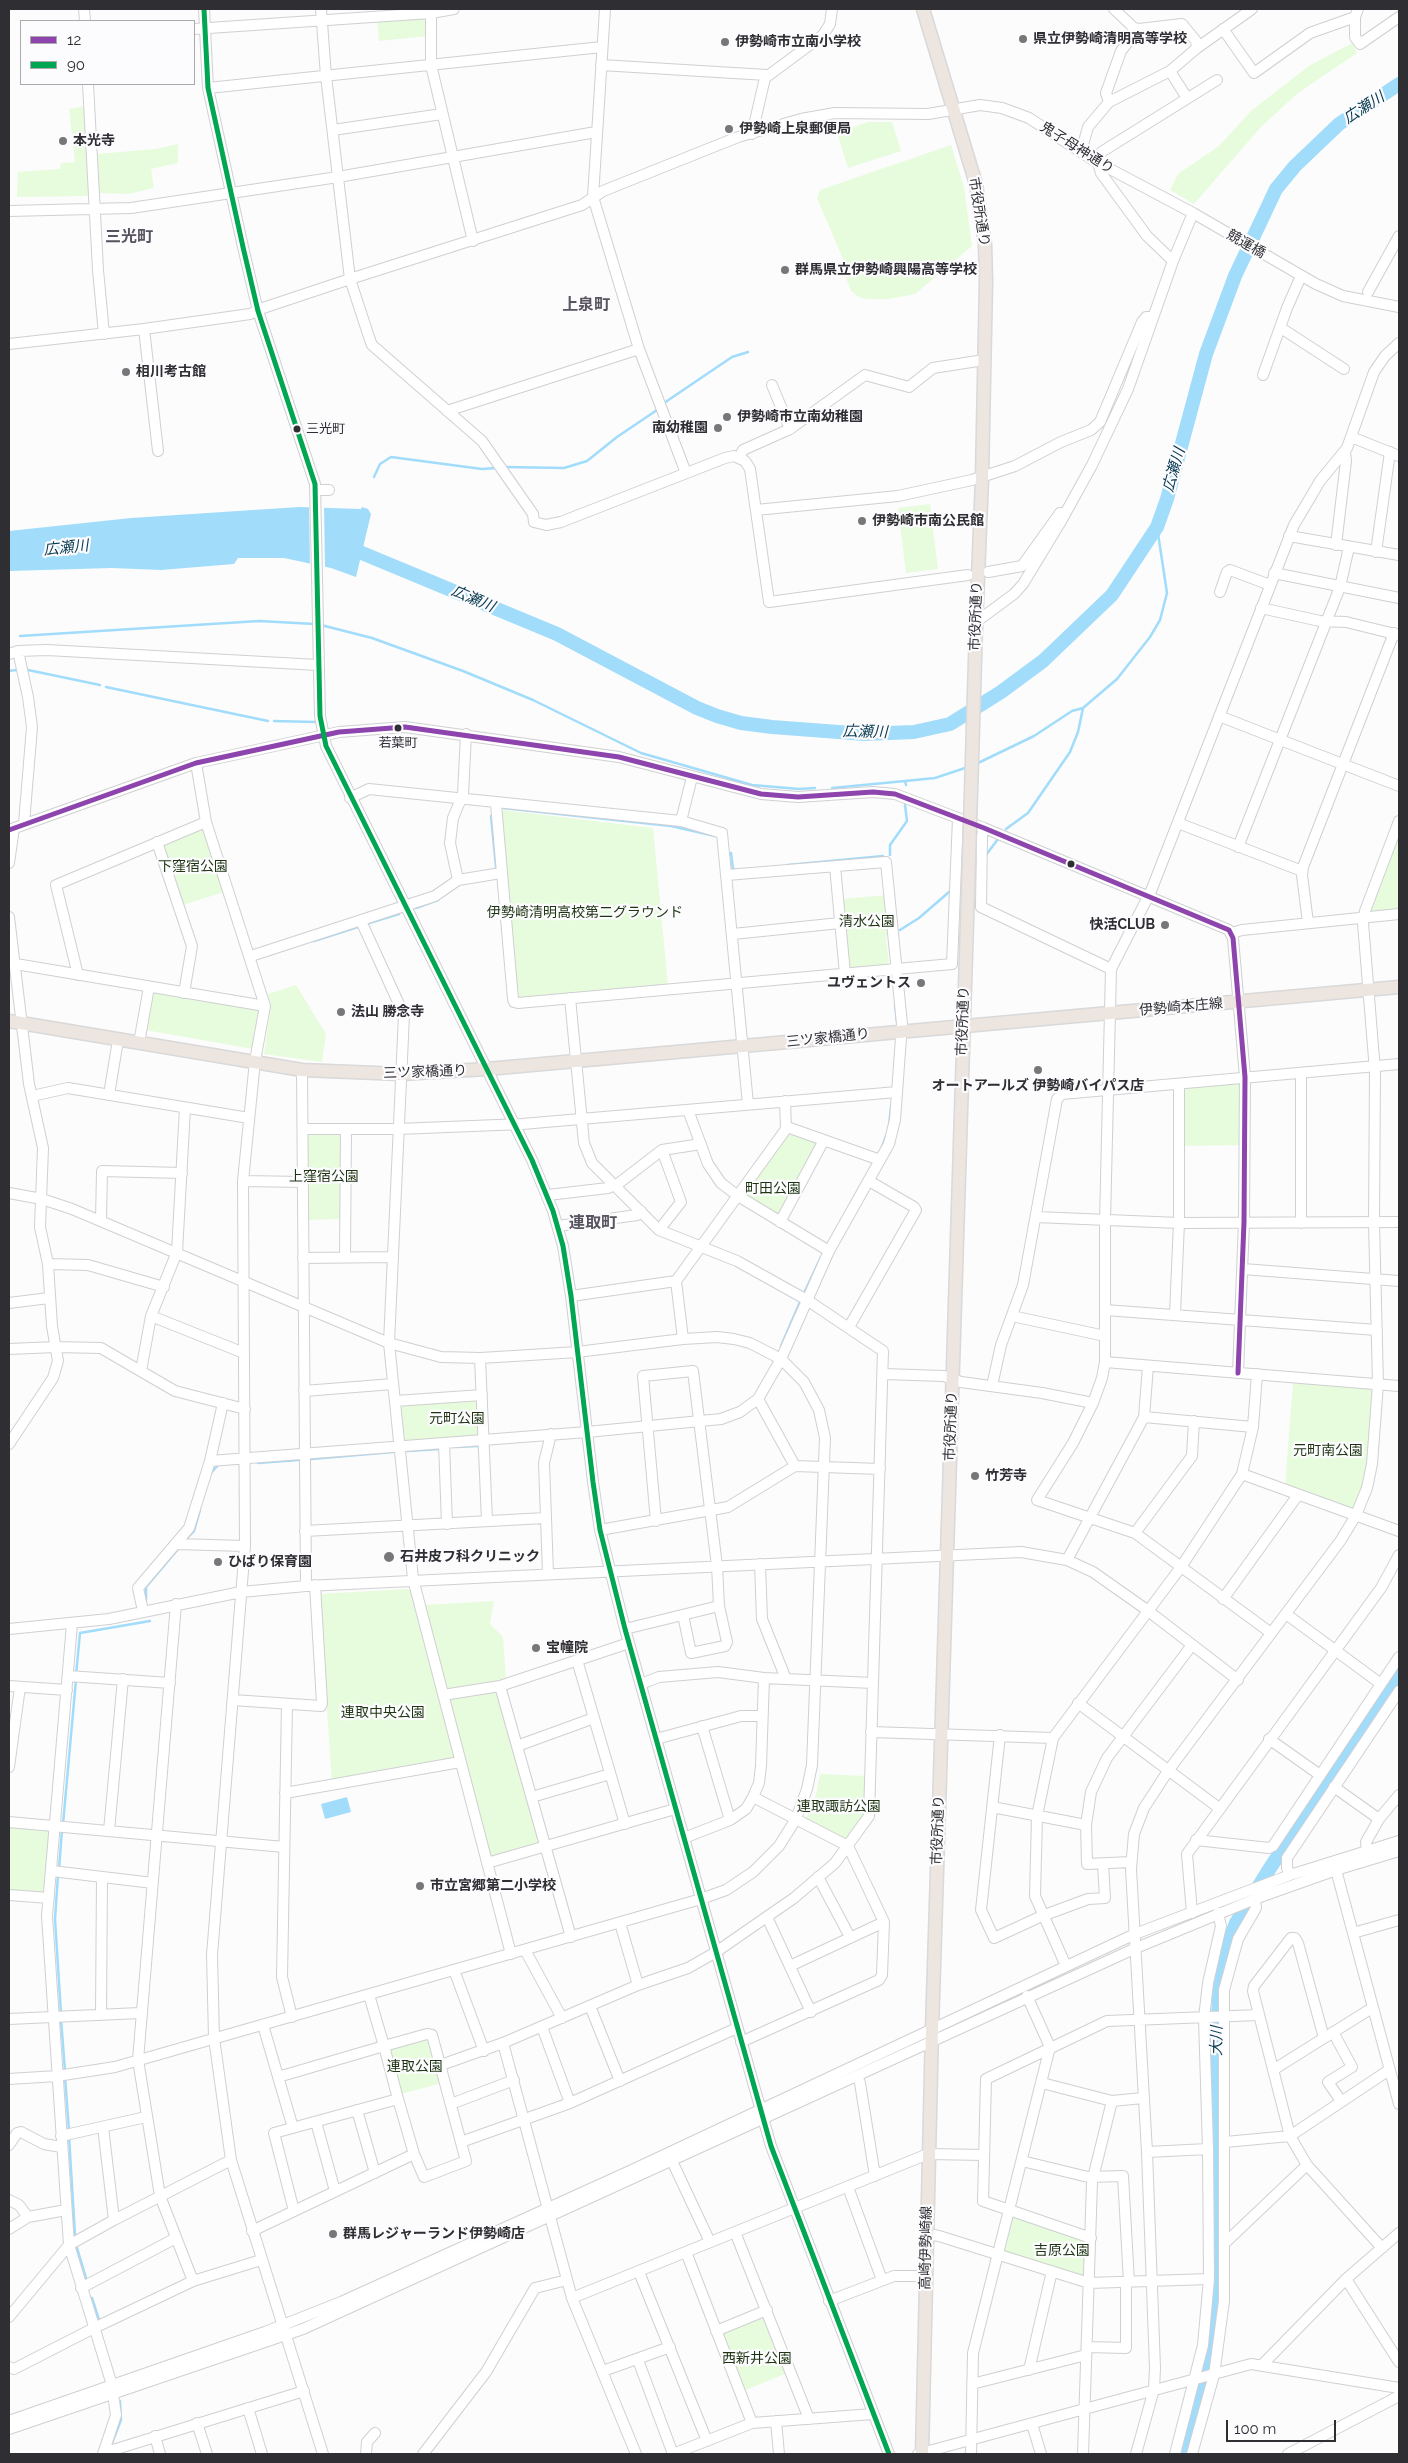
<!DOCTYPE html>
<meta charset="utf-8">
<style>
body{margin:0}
#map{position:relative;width:1408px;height:2463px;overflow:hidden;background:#fcfcfc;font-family:Raleway,sans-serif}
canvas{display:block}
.frame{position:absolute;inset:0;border:10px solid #2f2e33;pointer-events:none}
.legend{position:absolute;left:20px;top:20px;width:175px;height:65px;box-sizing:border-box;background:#fcfbfd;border:1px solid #aaa9ac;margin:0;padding:6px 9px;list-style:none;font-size:15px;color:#2f2e33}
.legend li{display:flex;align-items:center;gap:10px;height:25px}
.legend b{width:25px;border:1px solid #aaa9ac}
.scale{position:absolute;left:1226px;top:2420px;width:110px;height:22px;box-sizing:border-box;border:2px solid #2f2e33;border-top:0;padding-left:6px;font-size:15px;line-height:18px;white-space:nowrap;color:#2f2e33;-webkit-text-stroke:4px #fcfbfd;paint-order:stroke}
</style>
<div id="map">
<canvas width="1408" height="2463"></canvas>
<div class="frame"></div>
<ul class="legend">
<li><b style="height:6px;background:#8e44ad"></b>12</li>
<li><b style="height:6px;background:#00a651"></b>90</li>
</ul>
<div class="scale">100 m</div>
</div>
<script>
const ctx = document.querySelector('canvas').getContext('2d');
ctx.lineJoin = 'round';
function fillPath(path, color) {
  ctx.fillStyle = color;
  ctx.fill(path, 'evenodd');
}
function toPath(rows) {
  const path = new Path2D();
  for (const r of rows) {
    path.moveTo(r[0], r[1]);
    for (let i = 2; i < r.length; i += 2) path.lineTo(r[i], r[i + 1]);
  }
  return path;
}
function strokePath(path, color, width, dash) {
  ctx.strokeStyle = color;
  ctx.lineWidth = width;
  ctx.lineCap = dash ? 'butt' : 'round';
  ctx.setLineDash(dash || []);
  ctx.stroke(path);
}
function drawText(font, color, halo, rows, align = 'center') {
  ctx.font = font + ' Raleway,"Noto Sans JP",sans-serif';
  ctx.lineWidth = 4.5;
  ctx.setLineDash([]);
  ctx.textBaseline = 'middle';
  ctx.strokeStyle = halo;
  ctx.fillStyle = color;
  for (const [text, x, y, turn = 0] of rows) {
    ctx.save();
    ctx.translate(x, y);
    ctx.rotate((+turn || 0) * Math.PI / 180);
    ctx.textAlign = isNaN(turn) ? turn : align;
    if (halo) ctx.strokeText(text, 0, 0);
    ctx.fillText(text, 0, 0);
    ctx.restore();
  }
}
fillPath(toPath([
 [427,16,429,36,379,41,377,20],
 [1352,43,1357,53,1298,93,1261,127,1194,204,1170,190,1178,174,1219,146,1252,110,1309,66],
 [85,106,89,196,17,197,18,172,60,169,61,163,75,162,69,109],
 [868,122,892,122,901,151,848,168,837,133],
 [178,144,178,163,151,169,154,188,128,194,98,193,97,154,156,149],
 [951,145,964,187,972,246,915,294,888,299,867,299,859,297,851,291,843,270,846,266,817,198,820,190],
 [930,504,938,569,906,573,898,508],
 [502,810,653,828,668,985,519,999,516,997,500,812],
 [201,827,204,829,224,892,186,904,182,903,162,847,164,842],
 [1396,839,1399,840,1399,909,1371,912,1369,909],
 [887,895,890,934,886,937,889,966,851,969,848,968,842,899],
 [296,985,326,1034,322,1062,264,1054,271,1006,268,994],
 [152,991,260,1008,253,1049,145,1030],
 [1239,1081,1242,1084,1241,1145,1182,1146,1183,1092,1186,1087],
 [339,1132,342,1135,342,1219,306,1220,307,1136,309,1133],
 [792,1132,817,1141,818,1144,781,1215,778,1215,745,1197,744,1193,788,1133],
 [1293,1383,1371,1389,1373,1391,1368,1456,1362,1485,1353,1508,1350,1509,1285,1486],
 [475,1398,477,1401,478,1434,476,1437,403,1441,400,1405],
 [407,1589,410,1590,454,1757,452,1761,332,1782,319,1594],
 [494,1601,490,1624,503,1637,506,1679,497,1683,447,1691,425,1605],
 [499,1691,541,1842,539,1845,490,1857,449,1698],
 [820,1774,867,1776,865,1816,847,1842,805,1821,816,1795],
 [9,1826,47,1830,50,1834,45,1891,43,1895,9,1892],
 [426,2037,430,2039,442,2083,401,2094,390,2047],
 [1016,2217,1087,2241,1084,2277,1005,2252,1012,2218],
 [763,2314,787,2373,743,2391,722,2333]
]), '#e6fcdd');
fillPath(toPath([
 [299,507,361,509,362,507,368,509,371,514,356,577,331,568,284,558,238,558,234,564,161,570,112,568,9,571,9,531,131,518],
 [347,1797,351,1812,325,1819,321,1804]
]), '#a1dcfb');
fillPath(toPath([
 [309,505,324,506,325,569,310,566]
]), '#fcfcfc');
strokePath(toPath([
 [664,403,732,357,748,352],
 [504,467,564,468,587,461,617,437,657,410],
 [374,477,380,464,391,457,482,469,496,468],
 [321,625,372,638,463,671,533,700,641,753,752,785,799,789,815,788],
 [20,636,259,621,315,624],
 [28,670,100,685],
 [9,671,16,670],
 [106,687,268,721],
 [274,721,315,722],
 [976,764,1034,736,1072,711,1083,708],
 [906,785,905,781,935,778,968,767],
 [832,788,905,781],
 [503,808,671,826,715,836],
 [491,816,496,867],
 [1006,829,1028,813,1070,752,1078,732,1083,708,1117,679,1150,637,1160,620,1167,593,1157,527],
 [731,853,733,869,735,870],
 [890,855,890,845,907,821,905,805],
 [986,855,998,839],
 [788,865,883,856],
 [416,908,438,900],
 [366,924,399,914],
 [900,930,919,918,949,892],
 [314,941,361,926],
 [895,1004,897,1022],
 [889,1126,891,1107],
 [882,1147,886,1136],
 [805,1291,821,1257],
 [781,1346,800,1302],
 [456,1447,477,1446],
 [407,1451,440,1449],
 [311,1459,393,1452],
 [258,1463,298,1460],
 [211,1473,218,1465],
 [185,1540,194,1531,200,1510],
 [146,1600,146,1587,179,1548],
 [76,1675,80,1633,150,1621],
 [63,1824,76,1680],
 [59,1869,62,1830],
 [58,1875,55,1919,61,2014],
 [61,2019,65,2071],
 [65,2077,69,2131],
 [69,2136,75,2235],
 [77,2248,86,2278],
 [92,2298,99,2320],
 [112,2443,121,2420,120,2401]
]), '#a1dcfb', 2.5);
strokePath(toPath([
 [345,546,557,634,697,708,717,716,741,723,772,727,865,734,914,732,950,724,1001,692,1043,661,1112,595,1157,527,1167,499,1206,354,1235,276,1276,189,1295,166,1339,124,1399,84],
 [1185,2454,1199,2407,1217,2286,1217,2032,1221,1964,1236,1923,1270,1868,1399,1675]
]), '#a1dcfb', 14);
const minor = toPath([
 [84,9,85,21],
 [204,9,208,88,243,247,258,311,315,484,320,716,326,746,532,1160,553,1211,563,1246,571,1296,593,1482,600,1530,625,1629,771,2146,889,2454],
 [321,9,326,76,350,279,370,340,372,345,482,441,533,514,534,522,546,525,561,522,725,458,734,456,745,461,750,469,769,602,968,575],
 [431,9,431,65,473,241],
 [605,9,593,197,639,349,686,473],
 [1114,9,1134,28,1139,29,1182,24,1196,41,1197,48],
 [1358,9,1355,17,1355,37,1360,44,1399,17],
 [194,29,431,13,454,9],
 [1223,29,1254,73,1310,33,1355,17],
 [601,65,767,75],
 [1170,71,1187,98],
 [88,84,98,270,104,334],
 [208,88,602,47],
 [1109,102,1106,93,1121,51,1138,29],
 [333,130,442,114],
 [752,134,765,78,823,35,830,24,832,9],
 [1081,152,1088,127,1109,102,1170,71,1197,48,1252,9],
 [1093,160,1103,151,1217,80],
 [1098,163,1101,173,1147,236,1173,261],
 [9,211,131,208,338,177,596,132],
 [1368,292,1399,236],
 [1281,328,1344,369],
 [144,329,158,451],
 [9,344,144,329,250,314,263,308,350,279,582,205,603,191,738,137,801,119,835,113,928,114,980,105,1002,108,1029,118,1093,160,1193,213,1316,284,1343,296,1399,307],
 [1263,375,1287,308,1301,276],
 [772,385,790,429],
 [447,411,639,349],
 [1351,437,1399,456],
 [739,458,743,450,790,429,865,375,909,387,933,368,984,360],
 [316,490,329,490],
 [756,510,898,496,972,480,1015,466,1061,442,1091,430,1100,422,1142,322,1146,317,1153,317],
 [1289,536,1399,555],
 [1336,545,1346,461,1345,451],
 [1376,552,1390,452],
 [988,572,1022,566,1060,513],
 [1274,573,1399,598],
 [1220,592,1227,572,1230,570,1270,585],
 [1261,608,1320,621,1346,622,1399,635],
 [976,622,1014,594,1023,584,1060,523,1092,465,1128,389,1173,261,1193,213],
 [18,651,28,697,32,727,24,823],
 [9,654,18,651,47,650,318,665],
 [1219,716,1399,786],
 [196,763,206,822,265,1006,255,1061,243,1181,245,1546,212,1955,214,2038,231,2160,323,2454],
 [350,798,369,789,681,821,722,833,748,1104],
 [496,804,513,999,514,1002,518,1003,952,964,958,818],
 [681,821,692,777],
 [1178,823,1302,871],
 [984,828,982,835,981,907,1111,969],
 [9,830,196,763,339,732,405,727,619,757,761,794,798,797,873,792,895,794,984,828,1229,930,1233,938,1245,1077,1244,1222,1238,1373],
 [157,842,192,946,184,993],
 [1238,847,1340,587,1349,547],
 [9,863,14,828],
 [835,866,845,974],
 [458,880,450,843,453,818,463,794,466,734],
 [9,917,29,1084,43,1148,40,1227,48,1264,52,1326,58,1361,53,1378,9,1444],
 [361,921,404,1015,389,1343,413,1579,511,1954],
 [1308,923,1302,875,1303,867,1394,633],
 [1232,933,1242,930,1399,914],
 [733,934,840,923],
 [251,956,435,896,458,880,501,873],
 [10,963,265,1006],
 [78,975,56,885,206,822],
 [139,1043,149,987],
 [302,1070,306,1586],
 [109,1095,118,1040],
 [32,1096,68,1088,249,1118],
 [688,1110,708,1164,721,1183,738,1196,829,1251],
 [787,1127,880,1160],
 [303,1129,398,1129,522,1124,897,1092],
 [243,1181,303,1182],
 [9,1193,42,1199,72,1209,389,1343,441,1357,480,1358,514,1356,577,1352,683,1339,717,1337,734,1339,750,1343,781,1359,804,1382,819,1410,825,1438,812,1765,807,1789,796,1819,779,1846,753,1872,726,1890,701,1899,115,2067,57,2076,9,2079],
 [548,1195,608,1188,619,1183,662,1150,701,1144],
 [1036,1217,1179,1223,1399,1222],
 [101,1220,102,1171,182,1173],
 [780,1222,824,1140],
 [1301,1223,1301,1073],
 [558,1226,637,1215,641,1211],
 [659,1230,681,1202,662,1150],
 [345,1257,346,1129],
 [303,1258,393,1257],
 [48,1264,88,1265,164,1287],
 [1243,1269,1399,1281],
 [571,1296,676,1281],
 [9,1303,49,1298],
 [1105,1310,1377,1330],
 [1175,1314,1179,1223,1179,1084],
 [151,1316,244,1353],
 [1012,1316,1105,1336],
 [849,1327,916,1210,914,1207,869,1181],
 [683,1339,676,1281,786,1129,785,1101],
 [9,1349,56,1347,101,1348,175,1391,245,1409],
 [480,1358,487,1521],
 [1105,1362,1399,1386],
 [141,1371,151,1316,177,1252,185,1108],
 [883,1374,944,1376,961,1382,1042,1393,1093,1403],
 [992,1386,1001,1345,1023,1285,1057,1099,1062,1094,1399,1064],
 [304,1391,393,1384],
 [758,1399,795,1466],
 [395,1401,482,1395],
 [1144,1417,1253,1427],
 [444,1443,447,1524],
 [210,1461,587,1432,721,1419,740,1412,758,1399,781,1359,829,1251,889,1144,895,1120,902,1024,886,862,727,875],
 [1242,1474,1399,1531],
 [656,1521,643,1376,693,1371,717,1566,719,1606,727,1642,725,1646,691,1653,683,1615],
 [600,1530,728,1507,795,1466,880,1469],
 [305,1531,545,1518],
 [1135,1533,1192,1456,1194,1421],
 [176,1544,245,1546],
 [1067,1560,1144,1417,1148,1366],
 [760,1564,762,1619,786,1679],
 [548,1573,544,1463,551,1434],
 [1223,1599,1298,1495],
 [176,1604,138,2060,160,2196,193,2281],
 [143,1611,138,1588,189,1528,210,1461,223,1403],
 [1286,1614,1381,1684],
 [72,1624,47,1916,69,2245,112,2385],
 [9,1629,109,1619,241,1592,306,1586,1021,1552,1067,1560,1093,1572,1147,1610,1238,1680],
 [625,1629,719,1606],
 [1271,1633,1135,1533,1037,1500,1073,1443,1093,1403,1102,1378,1105,1362,1105,1221,1111,969,1151,891,1294,525,1320,481,1347,448,1374,372,1385,356,1399,343],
 [577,1660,625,1824],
 [68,1676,170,1683],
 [641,1684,659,1677,718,1672,764,1678,873,1683],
 [9,1686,67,1690],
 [500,1686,571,1937],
 [443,1695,500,1686,629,1643],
 [233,1700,321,1706,322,1703,315,1585],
 [1078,1703,1219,1808],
 [287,1704,282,1977,292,2017],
 [702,1726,730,1820],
 [871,1732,1053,1738],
 [1000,1735,981,1910,994,1938,1042,1916,1088,1899,1105,1898,1103,1864],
 [656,1739,741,1716,762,1716],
 [1269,1739,1320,1775],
 [517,1746,594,1718],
 [9,1767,20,1687],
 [1334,1787,1379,1819],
 [285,1793,460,1762],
 [532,1797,610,1774],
 [992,1807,1086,1825],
 [9,1822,284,1847],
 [109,1831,123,1679],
 [684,1838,730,1820,746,1809,753,1797,759,1783,761,1766,764,1678],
 [1196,1840,1269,1848,1273,1846,1399,1657],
 [1367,1850,1366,1842,1379,1819,1399,1795],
 [1131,1862,1087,1864,1086,1825,1091,1792,1107,1758,1192,1645],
 [487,1863,675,1809],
 [1336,1870,1399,2104],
 [52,1871,153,1883],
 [1290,1875,1287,1868,1287,1858,1399,1691],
 [818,1877,850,1937],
 [9,1895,49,1898],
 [1192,1913,1187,1854,1381,1588,1399,1555],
 [767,1917,811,2012],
 [620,1923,638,1985],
 [1353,1933,1399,1920],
 [525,1950,562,2018],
 [790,1966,884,1922],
 [1066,1966,1035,1896,1037,1816,1053,1738,1181,1567,1242,1474,1253,1427,1257,1374],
 [454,1970,484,2051],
 [590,2006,620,2081],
 [101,2015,102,1877],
 [9,2019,140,2013],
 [263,2025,293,2128],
 [542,2027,570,2103],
 [1333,2032,1352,2067,1328,2082,1341,2101],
 [1324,2038,1298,1943,1295,1938,1291,1938,1254,1986,1253,1991,1290,2136,1389,2070],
 [741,2042,879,1980,882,1975,884,1922,848,1846,753,1797],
 [503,2043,572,2298,636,2454],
 [441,2065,503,2043,638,1985,688,1968,716,1952,794,1898,835,1863,869,1816,883,1351,807,1300,737,1261,659,1230,592,1163,584,1143,570,998],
 [1273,2070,1372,2008],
 [857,2076,860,2083,875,2176],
 [278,2077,384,2046,427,2034,432,2035,466,2161,424,2177,414,2154,398,2099,384,2046,369,1995],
 [1042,2083,1112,2101,1143,2098],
 [451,2104,514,2080],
 [357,2110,375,2173],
 [316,2122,335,2191],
 [103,2127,114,2220],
 [61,2136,146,2117],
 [461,2142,570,2103,737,2028],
 [1225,2142,1290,2136,1307,2165,1225,2243],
 [9,2145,17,2133,21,2132,44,2144,61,2147],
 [1147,2152,1208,2149],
 [672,2161,710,2242],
 [1022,2161,1088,2177,1123,2176,1129,2282],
 [1307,2165,1382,2248],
 [848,2187,882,2280],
 [9,2200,19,2205,28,2217],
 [294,2211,274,2133,398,2099],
 [9,2229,28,2217,66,2210],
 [252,2231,414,2154],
 [735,2232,809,2419],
 [927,2234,939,2236,1089,2283,1209,2279],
 [1091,2238,983,2201,986,2079,1107,2021,1259,2015],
 [686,2252,752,2423],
 [639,2272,707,2441],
 [1346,2279,1399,2362],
 [81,2288,176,2238],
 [572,2298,928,2154,984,2155],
 [829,2301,894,2276,925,2276],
 [9,2317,69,2245,114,2220,231,2160],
 [716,2331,767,2310],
 [1087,2347,1126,2348,1126,2282],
 [638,2360,673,2454],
 [1262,2365,1346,2279,1399,2233],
 [9,2367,14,2369,94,2328,193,2281,261,2260],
 [1029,2370,1052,2271],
 [603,2371,670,2347],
 [972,2384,1086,2355],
 [248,2408,262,2454],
 [9,2421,265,2332,341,2302,632,2170,1135,1934,1290,1875,1399,1841],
 [776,2421,779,2454],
 [197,2423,207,2454],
 [1032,2424,1041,2454],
 [9,2429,303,2329,1136,1948,1260,1897,1336,1870,1399,1851],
 [155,2436,160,2454],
 [105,2449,113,2450,304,2391],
 [103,2454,116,2415,113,2394],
 [366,2454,367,2442,375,2433],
 [423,2454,486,2372,535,2288,567,2280],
 [673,2454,752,2423,873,2414],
 [918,2454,1251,2364,1399,2388],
 [971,2454,973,2353,1050,2047,1027,1996],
 [1083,2454,1092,2182,1112,2101],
 [1136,2454,1154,2389,1155,2368,1147,2152,1131,1869,1134,1834,1144,1808,1168,1771,1341,1540,1356,1515,1367,1488,1372,1464,1378,1384,1374,1223,1375,1071,1363,923,1365,911,1399,821],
 [1175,2454,1203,2345,1209,2279,1208,2149,1204,2018,1208,1983,1221,1926,1218,1913],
 [1192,2454,1214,2375,1224,2301,1224,1990,1238,1939,1256,1908,1255,1899],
 [1288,2454,1399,2396]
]);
const major = toPath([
 [923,9,976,184,985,244,986,281,982,478,976,627],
 [9,1021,302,1070,401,1074,487,1069,1399,987],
 [922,2454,932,2029,968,891]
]);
strokePath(minor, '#d0cfd2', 12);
strokePath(major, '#d9d9d9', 15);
strokePath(minor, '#fff', 10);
strokePath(major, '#ede5df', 12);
const majorBridge = toPath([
 [968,891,976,627]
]);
strokePath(majorBridge, '#d9d9d9', 15, []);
strokePath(majorBridge, '#ede5df', 12);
strokePath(toPath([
 [9,830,196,763,339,732,405,727,619,757,761,794,798,797,873,792,895,794,984,828,1229,930,1233,938,1245,1077,1244,1222,1238,1373]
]), '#8e44ad', 5);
strokePath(toPath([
 [204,9,208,88,243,247,258,311,315,484,320,716,326,746,532,1160,553,1211,563,1246,571,1296,593,1482,600,1530,625,1629,771,2146,889,2454]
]), '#00a651', 5);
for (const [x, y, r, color] of [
 [1023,39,5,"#777679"],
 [725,42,5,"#777679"],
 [729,129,5,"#777679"],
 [63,141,5,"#777679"],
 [785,270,5,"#777679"],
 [126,372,5,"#777679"],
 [727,417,5,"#777679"],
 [718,428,5,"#777679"],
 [297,429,4.5,"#2f2e33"],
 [862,521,5,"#777679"],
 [398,728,4.5,"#2f2e33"],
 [1071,864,4.5,"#2f2e33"],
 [1165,925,5,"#777679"],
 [921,983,5,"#777679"],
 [341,1012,5,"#777679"],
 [1038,1070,5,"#777679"],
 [975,1476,5,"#777679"],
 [389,1557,6,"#777679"],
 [218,1562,5,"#777679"],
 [536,1648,5,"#777679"],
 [420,1886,5,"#777679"],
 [333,2234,5,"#777679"]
]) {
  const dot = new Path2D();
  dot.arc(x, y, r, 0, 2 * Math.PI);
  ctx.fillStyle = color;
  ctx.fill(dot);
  strokePath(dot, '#fcfbfd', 2);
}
drawText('13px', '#2f2e33', '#fcfbfd', [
 ["三光町",306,429],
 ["若葉町",398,743,"center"]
], 'left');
drawText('bold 14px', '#2f2e33', '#fcfbfd', [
 ["県立伊勢崎清明高等学校",1033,39],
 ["伊勢崎市立南小学校",735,42],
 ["伊勢崎上泉郵便局",739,129],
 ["本光寺",73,141],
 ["群馬県立伊勢崎興陽高等学校",795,270],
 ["相川考古館",136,372],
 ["伊勢崎市立南幼稚園",737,417],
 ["南幼稚園",708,428,"right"],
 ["伊勢崎市南公民館",872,521],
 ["快活CLUB",1155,925,"right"],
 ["ユヴェントス",911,983,"right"],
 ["法山 勝念寺",351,1012],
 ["オートアールズ 伊勢崎バイパス店",1038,1086,"center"],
 ["竹芳寺",985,1476],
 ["石井皮フ科クリニック",400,1557],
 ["ひばり保育園",228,1562],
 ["宝幢院",546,1648],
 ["市立宮郷第二小学校",430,1886],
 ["群馬レジャーランド伊勢崎店",343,2234]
], 'left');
drawText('14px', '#2f2e33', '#fcfbfd', [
 ["鬼子母神通り",1077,148,32],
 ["市役所通り",979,212,81],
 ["競運橋",1246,244,30],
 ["市役所通り",976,616,-88],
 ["伊勢崎本庄線",1181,1007,-5],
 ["市役所通り",963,1021,-88],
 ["三ツ家橋通り",828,1038,-6],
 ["三ツ家橋通り",425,1072,-2],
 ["市役所通り",951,1426,-88],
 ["市役所通り",938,1830,-88],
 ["高崎伊勢崎線",926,2248,-89]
]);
drawText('14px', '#1e3413', '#fcfbfd', [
 ["下窪宿公園",193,867],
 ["伊勢崎清明高校第二グラウンド",585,913],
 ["清水公園",867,922],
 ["上窪宿公園",324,1177],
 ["町田公園",773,1189],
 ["元町公園",457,1419],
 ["元町南公園",1328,1451],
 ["連取中央公園",383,1713],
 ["連取諏訪公園",839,1807],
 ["連取公園",415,2067],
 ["吉原公園",1062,2251],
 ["西新井公園",757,2359]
]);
drawText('italic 15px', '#05394f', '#fcfbfd', [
 ["広瀬川",1364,108,-33],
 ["広瀬川",1174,470,-74],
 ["広瀬川",66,548,-6],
 ["広瀬川",473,599,23],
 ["広瀬川",865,732,1],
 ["大川",1217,2041,-89]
]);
drawText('bold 16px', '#57545f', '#fcfbfd', [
 ["三光町",129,237],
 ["上泉町",586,305],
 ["連取町",593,1223]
]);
</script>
